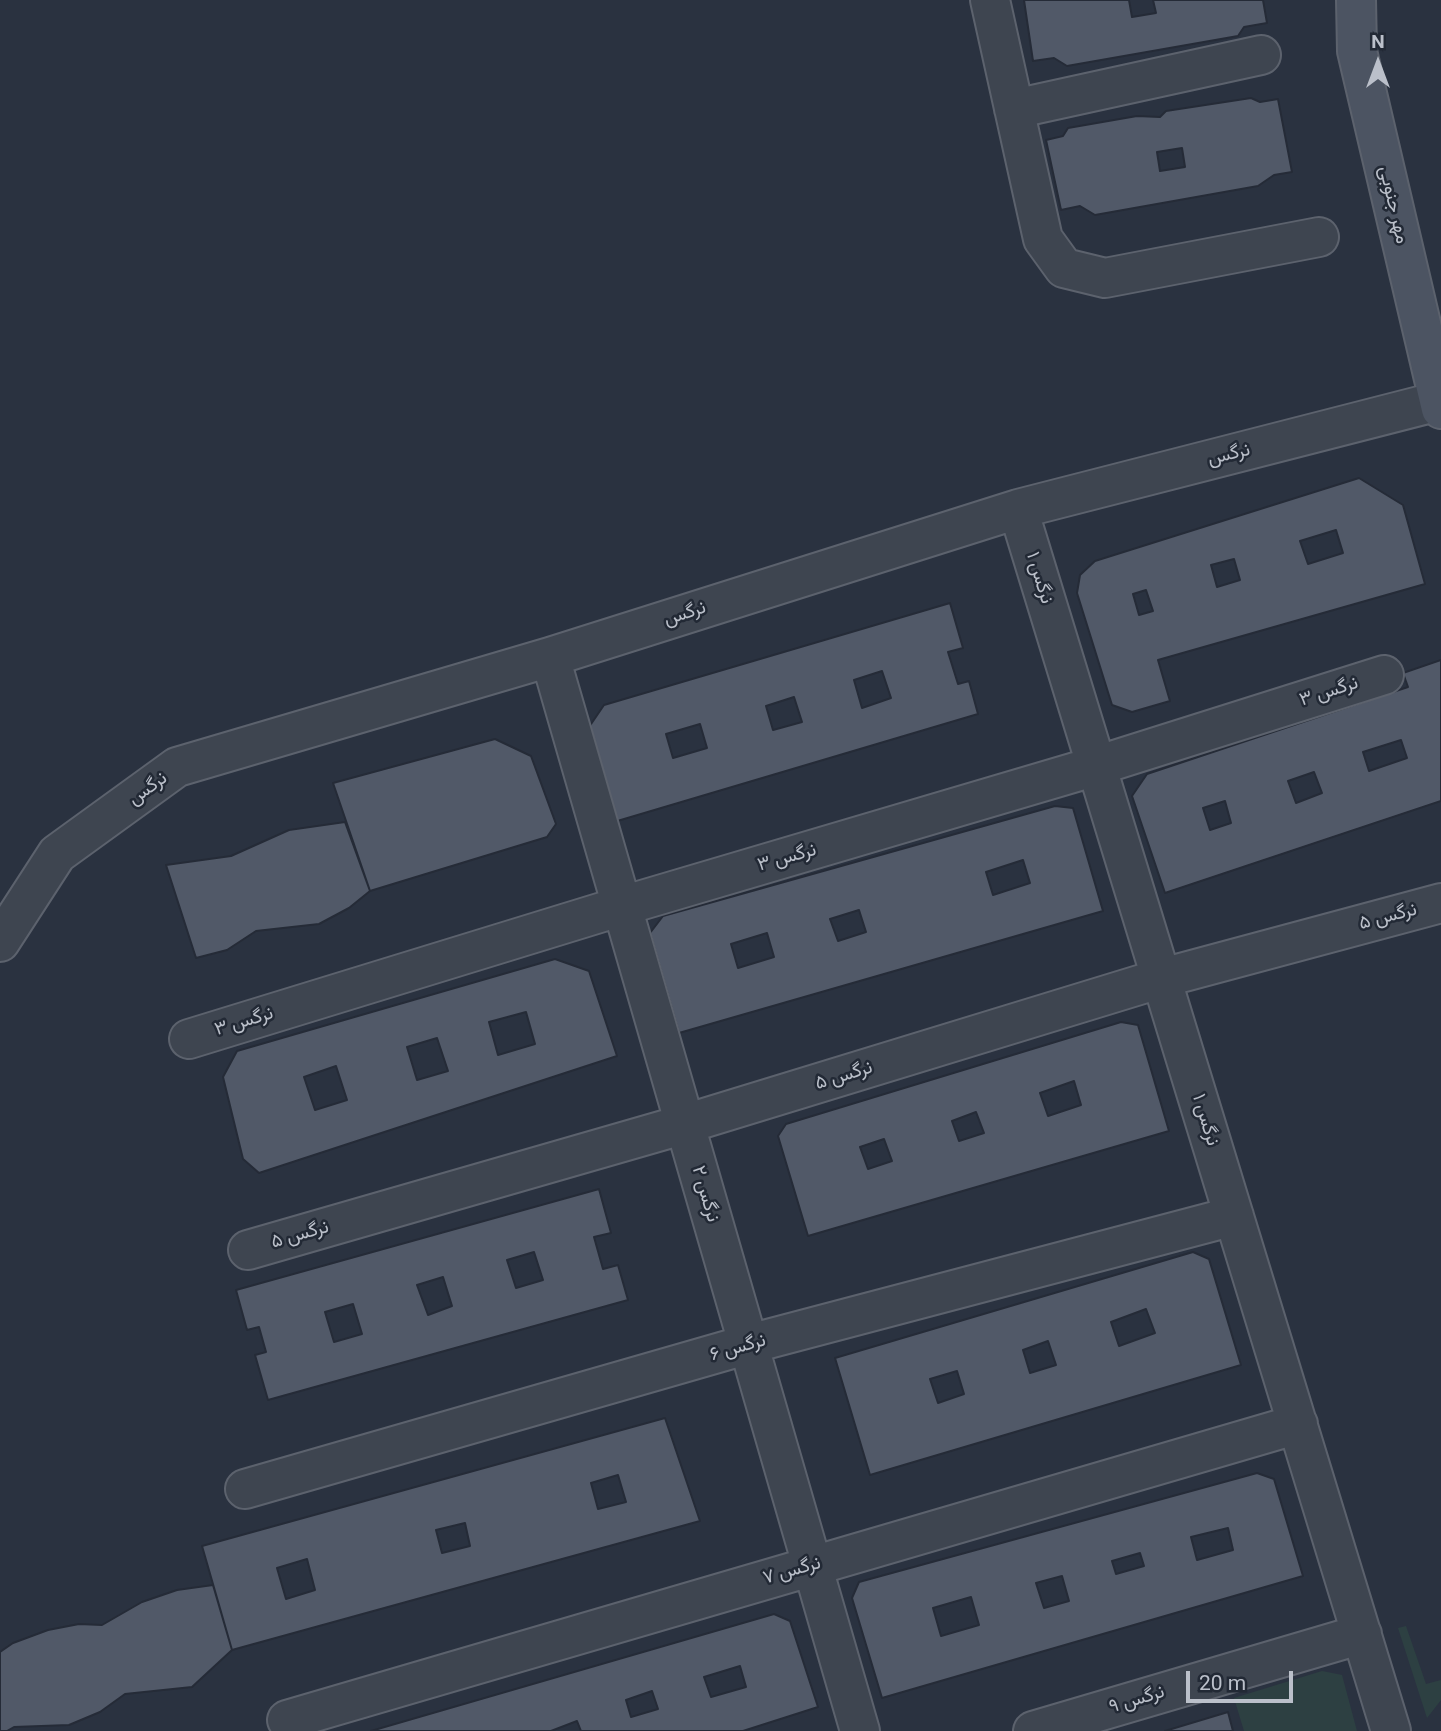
<!DOCTYPE html>
<meta charset="utf-8">
<style>
body{margin:0}
#map{position:relative;width:1441px;height:1731px;overflow:hidden;background:#2a3240;font-family:Roboto,sans-serif}
canvas{display:block}
.north{position:absolute;left:1343px;top:28px;width:70px;height:70px;-webkit-text-stroke:5px #222935;paint-order:stroke;rotate:0deg;font-size:19px;font-weight:700;line-height:28px;text-align:center;color:#bbc0ca}
.north::after{content:'';display:block;margin:auto;width:24px;height:32px;background:#bbc0ca;clip-path:polygon(50% 0,100% 100%,50% 72%,0 100%)}
.scale{position:absolute;left:1186px;top:1671px;width:107px;height:32px;box-sizing:border-box;border:4px solid #bbc0ca;border-top:0;padding-left:9px;font-size:21px;line-height:24px;white-space:nowrap;color:#bbc0ca;-webkit-text-stroke:5px #222935;paint-order:stroke}
</style>
<div id="map">
<canvas width="1441" height="1731"></canvas>
<div class="north">N</div>
<div class="scale">20 m</div>
</div>
<script>
const ctx = document.querySelector('canvas').getContext('2d');
ctx.lineJoin = 'round';
function fillPath(path, color) {
  ctx.fillStyle = color;
  ctx.fill(path, 'evenodd');
}
function toPath(rows) {
  const path = new Path2D();
  for (const r of rows) {
    path.moveTo(r[0], r[1]);
    for (let i = 2; i < r.length; i += 2) path.lineTo(r[i], r[i + 1]);
  }
  return path;
}
function strokePath(path, color, width, dash) {
  ctx.strokeStyle = color;
  ctx.lineWidth = width;
  ctx.lineCap = dash ? 'butt' : 'round';
  ctx.setLineDash(dash || []);
  ctx.stroke(path);
}
function drawText(font, color, halo, rows, align = 'center') {
  ctx.font = font + ' Roboto,Vazirmatn,sans-serif';
  ctx.lineWidth = 5;
  ctx.setLineDash([]);
  ctx.textBaseline = 'middle';
  ctx.strokeStyle = halo;
  ctx.fillStyle = color;
  for (const [text, x, y, turn = 0] of rows) {
    ctx.save();
    ctx.translate(x, y);
    ctx.rotate((+turn || 0) * Math.PI / 180);
    ctx.textAlign = isNaN(turn) ? turn : align;
    if (halo) ctx.strokeText(text, 0, 0);
    ctx.fillText(text, 0, 0);
    ctx.restore();
  }
}
fillPath(toPath([
 [1406,1626,1426,1684,1441,1680,1441,1700,1427,1718,1398,1628],
 [1322,1671,1342,1675,1357,1731,1244,1731,1234,1698]
]), '#2d4042');
const building = toPath([
 [1024,0,1129,0,1132,17,1156,13,1153,0,1263,0,1267,23,1244,27,1238,36,1067,66,1054,58,1033,61,1024,0],
 [1251,98,1260,102,1278,99,1292,172,1274,175,1258,186,1095,215,1080,206,1061,210,1046,140,1063,136,1068,128,1137,116,1160,117,1166,111,1251,98],
 [1182,148,1185,167,1160,171,1157,152,1182,148],
 [1359,478,1403,505,1425,584,1158,660,1170,701,1132,712,1112,705,1077,593,1080,575,1095,561,1359,478],
 [1336,530,1343,553,1308,564,1300,541,1336,530],
 [1234,559,1240,580,1217,587,1211,565,1234,559],
 [1146,590,1153,611,1139,615,1133,594,1146,590],
 [950,603,963,648,948,652,958,684,969,681,978,714,614,822,587,730,604,705,950,603],
 [882,671,891,698,862,708,854,680,882,671],
 [794,697,802,722,773,730,766,706,794,697],
 [700,724,707,748,673,758,666,734,700,724],
 [1441,660,1441,801,1165,893,1132,796,1147,774,1408,687,1403,673,1441,660],
 [1401,740,1407,758,1369,771,1363,752,1401,740],
 [1314,772,1322,793,1296,803,1288,781,1314,772],
 [1225,801,1231,823,1210,830,1203,808,1225,801],
 [495,739,531,756,556,824,547,837,370,891,333,783,495,739],
 [1055,806,1073,808,1103,911,679,1033,650,933,663,916,1055,806],
 [1023,860,1030,883,993,895,986,872,1023,860],
 [859,910,866,932,838,941,830,919,859,910],
 [767,933,774,957,738,968,731,944,767,933],
 [345,822,370,891,349,908,319,924,256,931,227,950,196,958,166,865,231,856,289,830,345,822],
 [555,959,589,971,617,1056,259,1173,243,1159,223,1077,237,1051,555,959],
 [526,1012,535,1044,498,1055,489,1022,526,1012],
 [437,1038,448,1071,417,1080,407,1047,437,1038],
 [336,1066,347,1100,315,1110,304,1077,336,1066],
 [1121,1022,1138,1025,1169,1131,808,1236,778,1136,786,1124,1121,1022],
 [1074,1081,1081,1105,1048,1116,1040,1093,1074,1081],
 [976,1112,984,1133,959,1141,952,1121,976,1112],
 [884,1139,892,1161,868,1169,860,1147,884,1139],
 [599,1189,611,1233,594,1237,603,1269,618,1265,628,1300,268,1400,255,1355,266,1352,259,1327,247,1330,236,1290,599,1189],
 [534,1252,543,1280,516,1288,507,1260,534,1252],
 [443,1277,452,1306,428,1315,417,1285,443,1277],
 [353,1304,362,1334,334,1342,325,1312,353,1304],
 [1193,1252,1209,1259,1241,1365,870,1475,835,1358,1193,1252],
 [1146,1309,1155,1333,1119,1346,1111,1322,1146,1309],
 [1048,1341,1056,1365,1030,1373,1023,1350,1048,1341],
 [957,1371,964,1394,938,1403,930,1379,957,1371],
 [665,1418,700,1521,232,1650,202,1546,665,1418],
 [618,1475,626,1502,598,1509,591,1483,618,1475],
 [465,1523,470,1546,442,1553,436,1530,465,1523],
 [307,1559,315,1590,286,1599,277,1568,307,1559],
 [1257,1473,1274,1479,1303,1576,882,1698,852,1598,859,1582,1257,1473],
 [1228,1528,1233,1550,1197,1560,1191,1537,1228,1528],
 [1140,1553,1144,1566,1116,1574,1112,1561,1140,1553],
 [1062,1576,1069,1601,1044,1608,1036,1583,1062,1576],
 [971,1597,979,1625,941,1636,933,1608,971,1597],
 [213,1585,232,1650,192,1687,125,1694,100,1712,69,1725,14,1727,7,1731,0,1731,0,1652,13,1643,48,1630,79,1624,102,1625,142,1602,177,1590,213,1585],
 [774,1614,790,1621,818,1707,743,1731,581,1731,577,1721,551,1731,371,1731,774,1614],
 [740,1666,746,1687,711,1697,704,1677,740,1666],
 [652,1691,658,1709,631,1717,626,1700,652,1691],
 [1228,1712,1233,1731,1165,1731,1228,1712]
]);
fillPath(building, '#515968');
strokePath(building, '#252b37', 2);
const street = toPath([
 [990,0,1043,239,1064,268,1105,278,1319,237],
 [1014,109,1261,55],
 [1018,509,1391,1731],
 [550,657,860,1731],
 [0,942,57,854,177,767,550,657,1018,509,1439,401],
 [189,1039,622,906,1096,766,1384,675],
 [248,1250,685,1124,1162,978,1441,903],
 [245,1489,749,1344,1234,1216],
 [287,1720,1298,1424],
 [1033,1731,1362,1634]
]);
const secondary = toPath([
 [1356,0,1357,51,1441,409]
]);
strokePath(street, '#5c626d', 42);
strokePath(secondary, '#5c626d', 42);
strokePath(street, '#3e4550', 38);
strokePath(secondary, '#4c5462', 38);
drawText('19px', '#bbc0ca', '#222935', [
 ["مهر جنوبی",1393,205,77],
 ["نرگس",1229,455,-14],
 ["نرگس ۱",1039,578,73],
 ["نرگس",685,614,-18],
 ["نرگس ۳",1329,692,-18],
 ["نرگس",148,789,-36],
 ["نرگس ۳",787,858,-16],
 ["نرگس ۵",1388,917,-15],
 ["نرگس ۳",244,1022,-17],
 ["نرگس ۵",844,1076,-17],
 ["نرگس ۱",1205,1120,73],
 ["نرگس ۲",705,1194,74],
 ["نرگس ۵",300,1235,-16],
 ["نرگس ۶",738,1348,-16],
 ["نرگس ۷",792,1571,-16],
 ["نرگس ۹",1137,1700,-17]
]);
</script>
